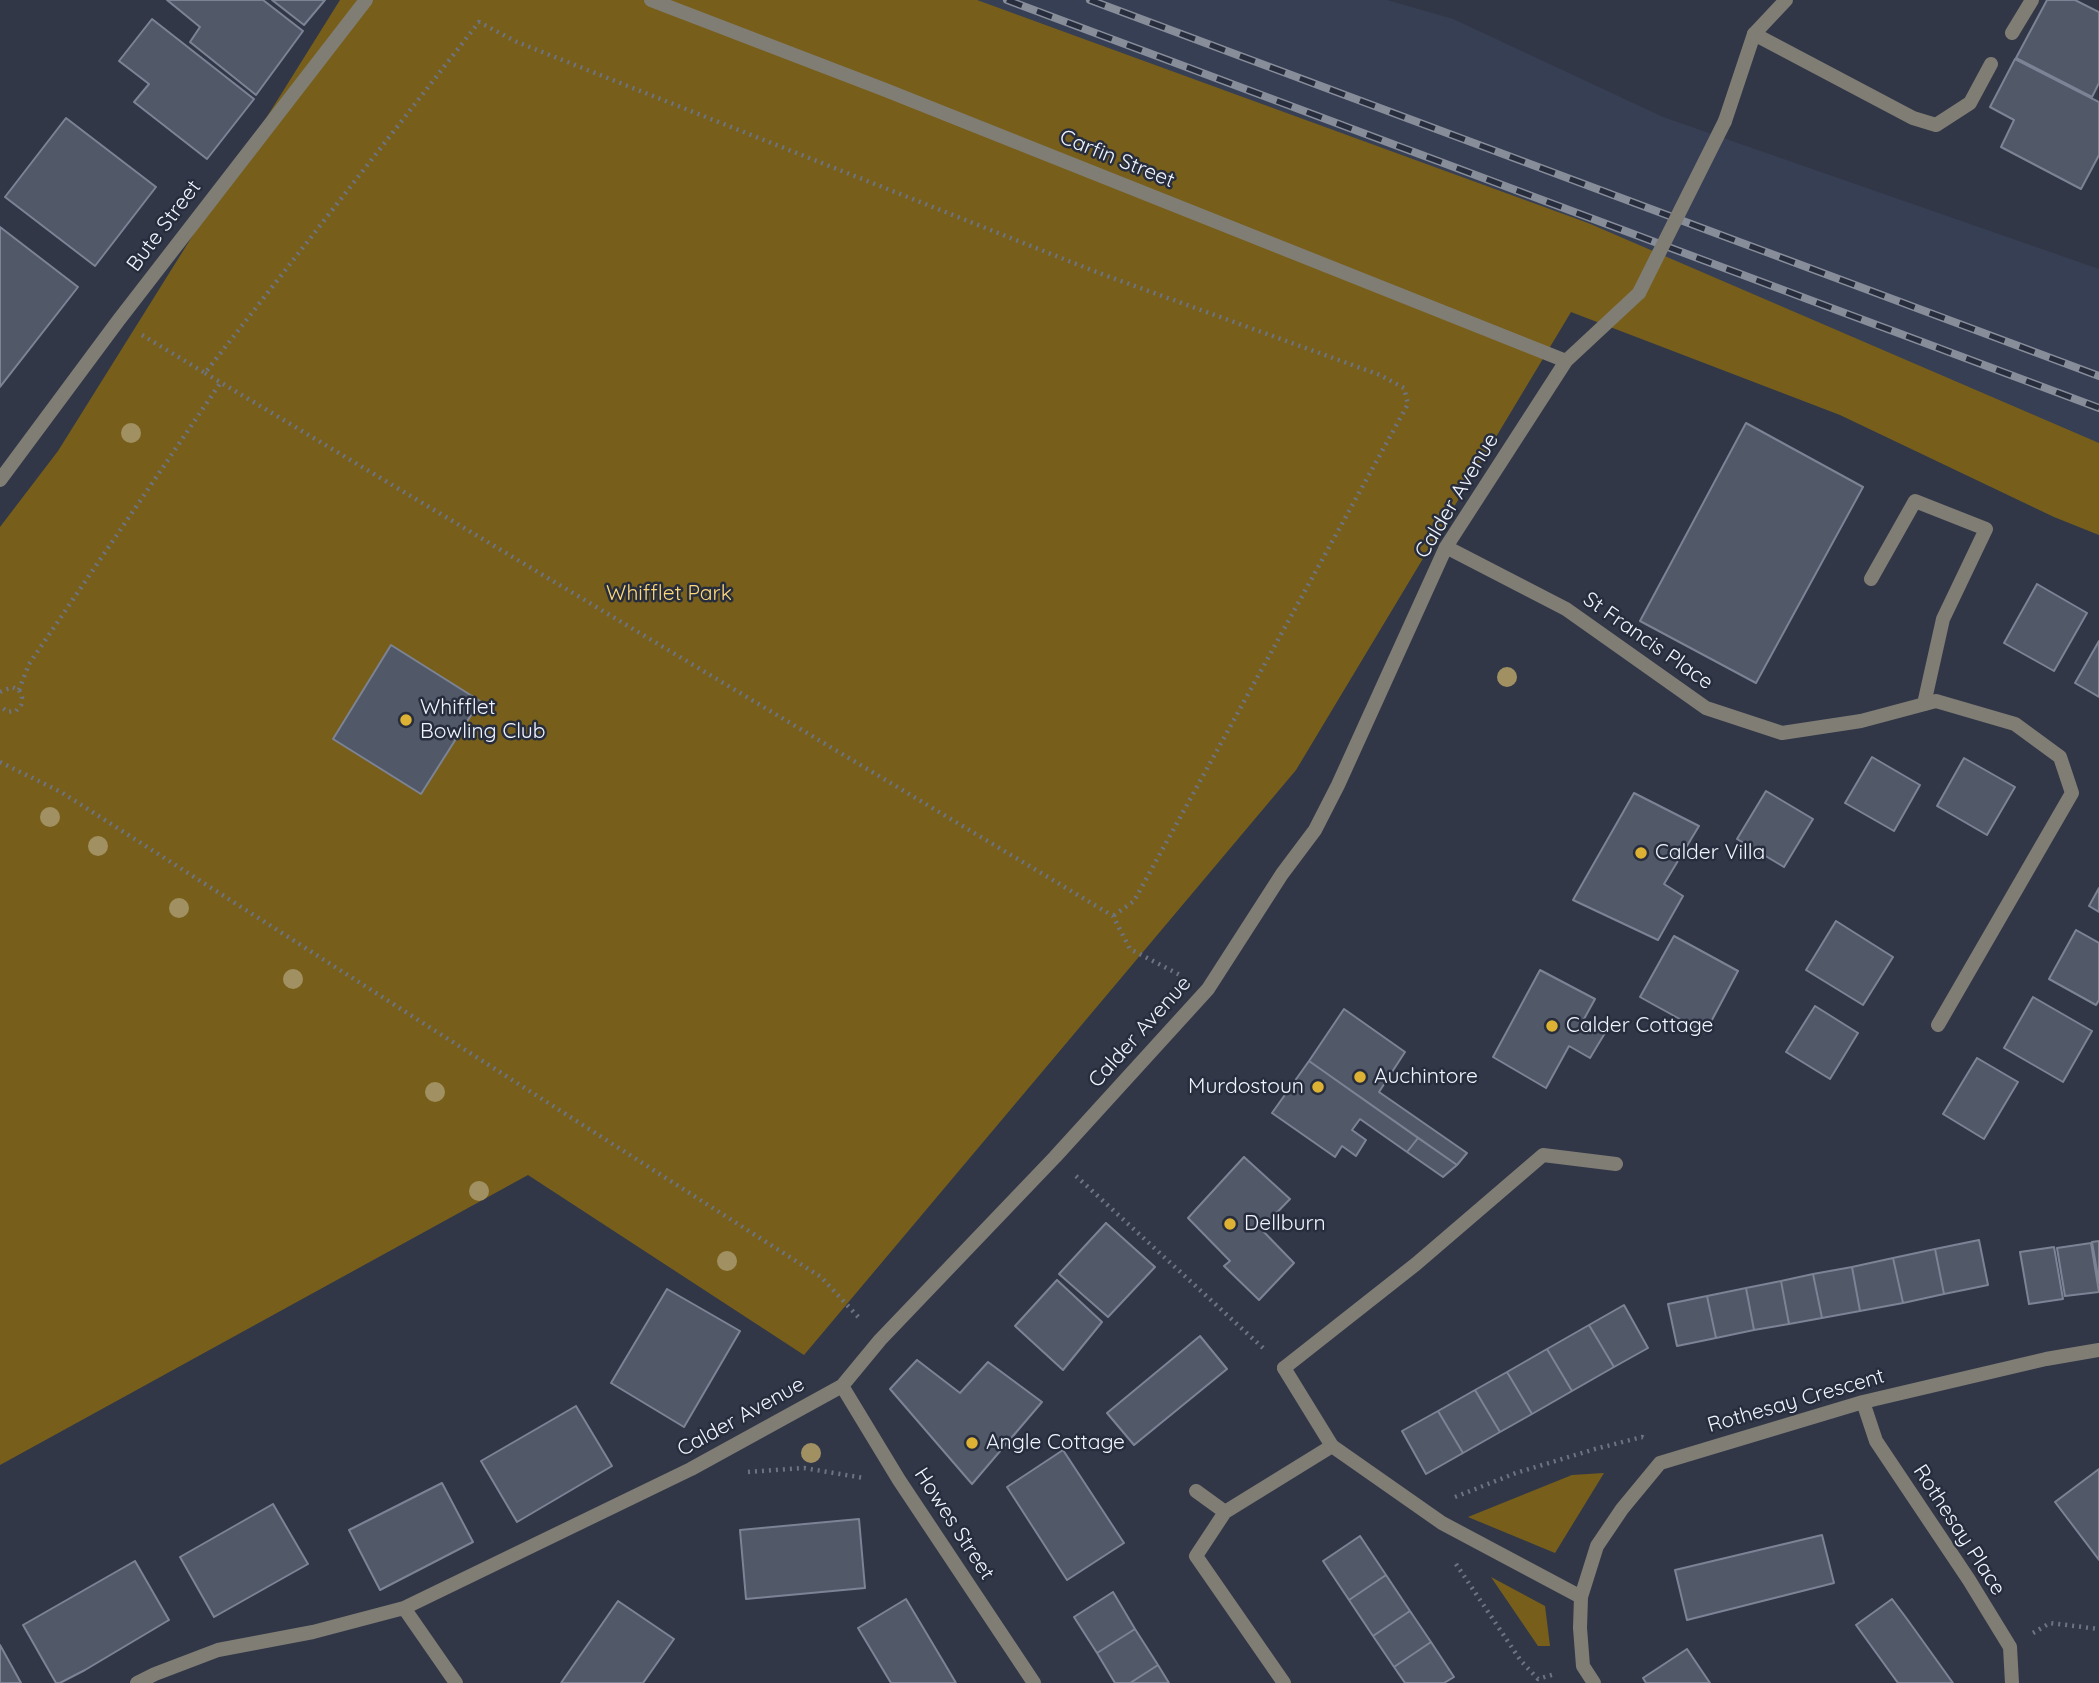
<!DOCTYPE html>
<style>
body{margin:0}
canvas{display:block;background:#313747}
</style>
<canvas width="2099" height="1683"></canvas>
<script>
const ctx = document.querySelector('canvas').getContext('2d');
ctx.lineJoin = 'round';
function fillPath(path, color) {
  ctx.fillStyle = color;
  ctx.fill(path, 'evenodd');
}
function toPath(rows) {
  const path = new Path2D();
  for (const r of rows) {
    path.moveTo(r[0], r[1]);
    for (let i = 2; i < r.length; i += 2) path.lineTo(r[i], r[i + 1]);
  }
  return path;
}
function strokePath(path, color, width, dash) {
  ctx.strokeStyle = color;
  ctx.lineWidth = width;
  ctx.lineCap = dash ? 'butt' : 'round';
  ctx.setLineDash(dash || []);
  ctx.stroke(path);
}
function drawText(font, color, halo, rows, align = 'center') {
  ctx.font = font + ' Quicksand,sans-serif';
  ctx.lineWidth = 5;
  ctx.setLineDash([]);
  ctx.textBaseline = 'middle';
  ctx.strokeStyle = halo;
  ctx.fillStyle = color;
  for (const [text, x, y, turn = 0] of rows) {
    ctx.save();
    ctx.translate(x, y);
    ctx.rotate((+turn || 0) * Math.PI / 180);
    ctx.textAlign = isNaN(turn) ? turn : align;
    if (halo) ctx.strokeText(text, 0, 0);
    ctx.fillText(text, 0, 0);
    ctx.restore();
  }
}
fillPath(toPath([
 [929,0,1387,0,1453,19,1663,117,2099,269,2099,452]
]), '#373f55');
fillPath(toPath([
 [340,0,977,0,1588,223,2099,443,2099,535,2054,517,1840,415,1571,312,1296,770,804,1355,528,1175,0,1465,0,527,58,451],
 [1604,1473,1555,1553,1468,1517,1572,1475],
 [1491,1577,1545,1606,1550,1646,1538,1646]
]), '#775f1b');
const building = toPath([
 [167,0,263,0,303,31,256,95,190,42,200,27,167,0],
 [272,0,325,0,304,25,272,0],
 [2047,0,2075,0,2099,12,2099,83,2092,97,2016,58,2047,0],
 [152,19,254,99,207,159,134,102,149,84,119,61,152,19],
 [2015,59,2099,102,2099,155,2081,189,2001,147,2014,120,1990,107,2015,59],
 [66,118,156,187,95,266,5,197,66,118],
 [0,227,78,287,0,387,0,227],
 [1746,423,1863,487,1756,683,1640,621,1746,423],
 [2037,584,2087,613,2054,671,2004,643,2037,584],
 [2099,641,2099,697,2075,683,2099,641],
 [391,645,480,701,421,794,333,739,391,645],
 [1872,757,1920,785,1894,831,1845,803,1872,757],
 [1964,758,2015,787,1987,835,1937,806,1964,758],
 [1766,791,1813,819,1784,867,1737,839,1766,791],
 [1634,793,1699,826,1664,884,1683,896,1658,940,1573,900,1634,793],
 [2099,888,2099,912,2089,906,2099,888],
 [1836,921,1893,957,1863,1005,1806,970,1836,921],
 [2076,930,2099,943,2099,1000,2096,1005,2049,979,2076,930],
 [1674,936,1738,971,1705,1033,1640,997,1674,936],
 [1540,970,1595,999,1584,1019,1605,1033,1590,1058,1569,1046,1546,1088,1493,1057,1540,970],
 [2033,997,2092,1031,2063,1082,2004,1048,2033,997],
 [1815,1006,1858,1033,1830,1079,1786,1052,1815,1006],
 [1344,1009,1405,1052,1379,1092,1467,1153,1457,1165,1309,1061,1344,1009],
 [1977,1058,2018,1082,1984,1139,1943,1114,1977,1058],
 [1309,1061,1418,1138,1407,1152,1360,1119,1352,1130,1366,1140,1356,1156,1342,1146,1335,1157,1272,1113,1309,1061],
 [1418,1138,1457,1165,1443,1177,1407,1152,1418,1138],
 [1244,1157,1290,1199,1261,1229,1294,1263,1259,1300,1224,1266,1230,1261,1188,1218,1244,1157],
 [1106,1223,1155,1267,1108,1317,1059,1274,1106,1223],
 [1979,1240,1988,1285,1944,1294,1935,1249,1979,1240],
 [2099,1241,2099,1283,2092,1242,2099,1241],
 [2091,1243,2099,1292,2065,1296,2057,1248,2091,1243],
 [2054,1247,2063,1299,2029,1304,2020,1252,2054,1247],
 [1935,1249,1944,1294,1903,1303,1893,1258,1935,1249],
 [1893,1258,1903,1303,1860,1311,1852,1267,1893,1258],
 [1852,1267,1860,1311,1822,1318,1813,1274,1852,1267],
 [1813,1274,1822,1318,1789,1324,1781,1281,1813,1274],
 [1057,1280,1102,1322,1063,1370,1015,1326,1057,1280],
 [1781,1281,1789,1324,1754,1330,1746,1288,1781,1281],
 [1746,1288,1754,1330,1716,1338,1707,1296,1746,1288],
 [667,1289,740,1331,684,1427,611,1383,667,1289],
 [1707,1296,1716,1338,1677,1346,1668,1304,1707,1296],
 [1624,1305,1648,1348,1614,1367,1589,1325,1624,1305],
 [1589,1325,1614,1367,1572,1391,1547,1349,1589,1325],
 [1200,1336,1227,1369,1134,1445,1107,1413,1200,1336],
 [1547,1349,1572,1391,1532,1414,1507,1372,1547,1349],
 [917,1360,960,1393,988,1362,1042,1402,972,1484,890,1389,917,1360],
 [1507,1372,1532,1414,1500,1432,1475,1390,1507,1372],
 [1475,1390,1500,1432,1463,1453,1438,1411,1475,1390],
 [576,1406,612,1466,517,1522,481,1461,576,1406],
 [1438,1411,1463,1453,1426,1474,1402,1431,1438,1411],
 [1063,1450,1124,1543,1067,1580,1007,1487,1063,1450],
 [2099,1469,2099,1560,2055,1502,2099,1469],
 [442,1483,473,1542,380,1590,349,1530,442,1483],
 [273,1504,308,1564,214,1617,180,1557,273,1504],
 [859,1519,865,1588,746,1599,740,1530,859,1519],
 [1822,1535,1834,1583,1687,1620,1675,1570,1822,1535],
 [1360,1536,1386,1575,1349,1600,1323,1561,1360,1536],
 [135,1561,169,1620,85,1670,60,1683,56,1683,23,1625,135,1561],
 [1386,1575,1410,1611,1373,1636,1349,1600,1386,1575],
 [1113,1592,1135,1629,1097,1653,1074,1617,1113,1592],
 [906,1599,946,1666,956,1683,891,1683,858,1628,906,1599],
 [1892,1599,1907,1619,1953,1683,1898,1683,1856,1625,1892,1599],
 [618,1601,674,1639,643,1683,561,1683,618,1601],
 [1410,1611,1431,1642,1394,1667,1373,1636,1410,1611],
 [1135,1629,1158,1665,1130,1683,1115,1683,1097,1653,1135,1629],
 [1431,1642,1454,1677,1444,1683,1405,1683,1394,1667,1431,1642],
 [0,1645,15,1672,21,1683,0,1683,0,1645],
 [1687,1649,1710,1683,1646,1683,1643,1678,1687,1649],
 [1158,1665,1169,1683,1130,1683,1158,1665]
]);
fillPath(building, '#515868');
strokePath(building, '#7c8395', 2);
strokePath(toPath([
 [142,335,205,373,479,22,517,42,1099,273,1380,375,1404,388,1408,404,1134,901,1113,916],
 [205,373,1113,916,1130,949,1182,976],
 [19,690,29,664,221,382],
 [0,692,12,687,19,690,22,697,21,705,16,711,8,712,0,706],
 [0,762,61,792,821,1277,861,1320],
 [1076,1176,1263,1348],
 [748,1472,804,1468,864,1478],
 [1455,1497,1516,1473,1595,1449,1642,1437,1646,1439],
 [1456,1564,1521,1661,1538,1679,1555,1674],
 [2033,1633,2050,1623,2099,1629]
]), '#6d7381', 4.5, [2, 5]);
strokePath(toPath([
 [2012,33,2032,0],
 [1754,34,1913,118,1936,125,1970,103,1991,64],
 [1871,579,1915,501,1986,529,1943,619,1924,704],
 [1284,1368,1416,1264,1543,1155,1616,1164],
 [1196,1491,1225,1512,1332,1446],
 [1225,1512,1196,1556,1284,1683]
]), '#807d75', 14);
strokePath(toPath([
 [651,0,883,89,1566,361],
 [1725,121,1754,34,1786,0],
 [0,480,118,321,366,0],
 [1446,547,1566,609,1706,708,1782,733,1861,721,1936,701,2015,724,2060,757,2072,793,1938,1025],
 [1284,1368,1332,1446,1442,1523,1581,1597],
 [842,1386,899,1480,1034,1683],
 [1863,1402,1876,1441,1969,1580,2010,1647,2012,1683],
 [404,1608,456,1683],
 [137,1683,155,1674,218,1650,313,1632,404,1608,691,1469,842,1386,880,1340,1055,1157,1208,989,1282,874,1315,830,1338,785,1446,547,1566,361,1639,293],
 [1594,1683,1583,1666,1580,1628,1581,1597,1597,1546,1622,1509,1660,1463,1863,1402,2046,1359,2099,1350]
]), '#807d75', 14);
const rail = toPath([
 [1007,0,2099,408],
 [1090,0,2099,376]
]);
strokePath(rail, '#888d9a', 8);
strokePath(rail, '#272d3c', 5, [16]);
strokePath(toPath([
 [1639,293,1725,121]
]), '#807d75', 14);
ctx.fillStyle = '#a19062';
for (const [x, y] of [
 [131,433],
 [1507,677],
 [50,817],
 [98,846],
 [179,908],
 [293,979],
 [435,1092],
 [479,1191],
 [727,1261],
 [811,1453]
]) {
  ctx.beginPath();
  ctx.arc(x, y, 10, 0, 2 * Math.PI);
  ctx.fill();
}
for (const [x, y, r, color] of [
 [406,720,7,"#ddb133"],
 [1641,853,7,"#ddb133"],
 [1552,1026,7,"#ddb133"],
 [1360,1077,7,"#ddb133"],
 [1318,1087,7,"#ddb133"],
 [1230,1224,7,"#ddb133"],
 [972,1443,7,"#ddb133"]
]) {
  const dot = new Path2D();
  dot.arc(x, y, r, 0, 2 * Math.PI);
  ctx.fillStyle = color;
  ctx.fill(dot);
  strokePath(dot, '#272d3c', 2.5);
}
drawText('21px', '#eff4fe', '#272d3c', [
 ["Carfin Street",1117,159,22],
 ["Bute Street",164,226,-53],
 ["Calder Avenue",1457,496,-59],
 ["St Francis Place",1648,641,35],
 ["Calder Avenue",1140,1032,-48],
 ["Rothesay Crescent",1796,1401,-16],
 ["Calder Avenue",741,1417,-29],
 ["Howes Street",954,1524,57],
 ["Rothesay Place",1959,1530,57]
]);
drawText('21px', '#fdd879', '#272d3c', [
 ["Whifflet Park",669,594]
]);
drawText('21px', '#eff4fe', '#272d3c', [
 ["Whifflet",420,708],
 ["Bowling Club",420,732],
 ["Calder Villa",1655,853],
 ["Calder Cottage",1566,1026],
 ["Auchintore",1374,1077],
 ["Murdostoun",1304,1087,"right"],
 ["Dellburn",1244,1224],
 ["Angle Cottage",986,1443]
], 'left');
</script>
